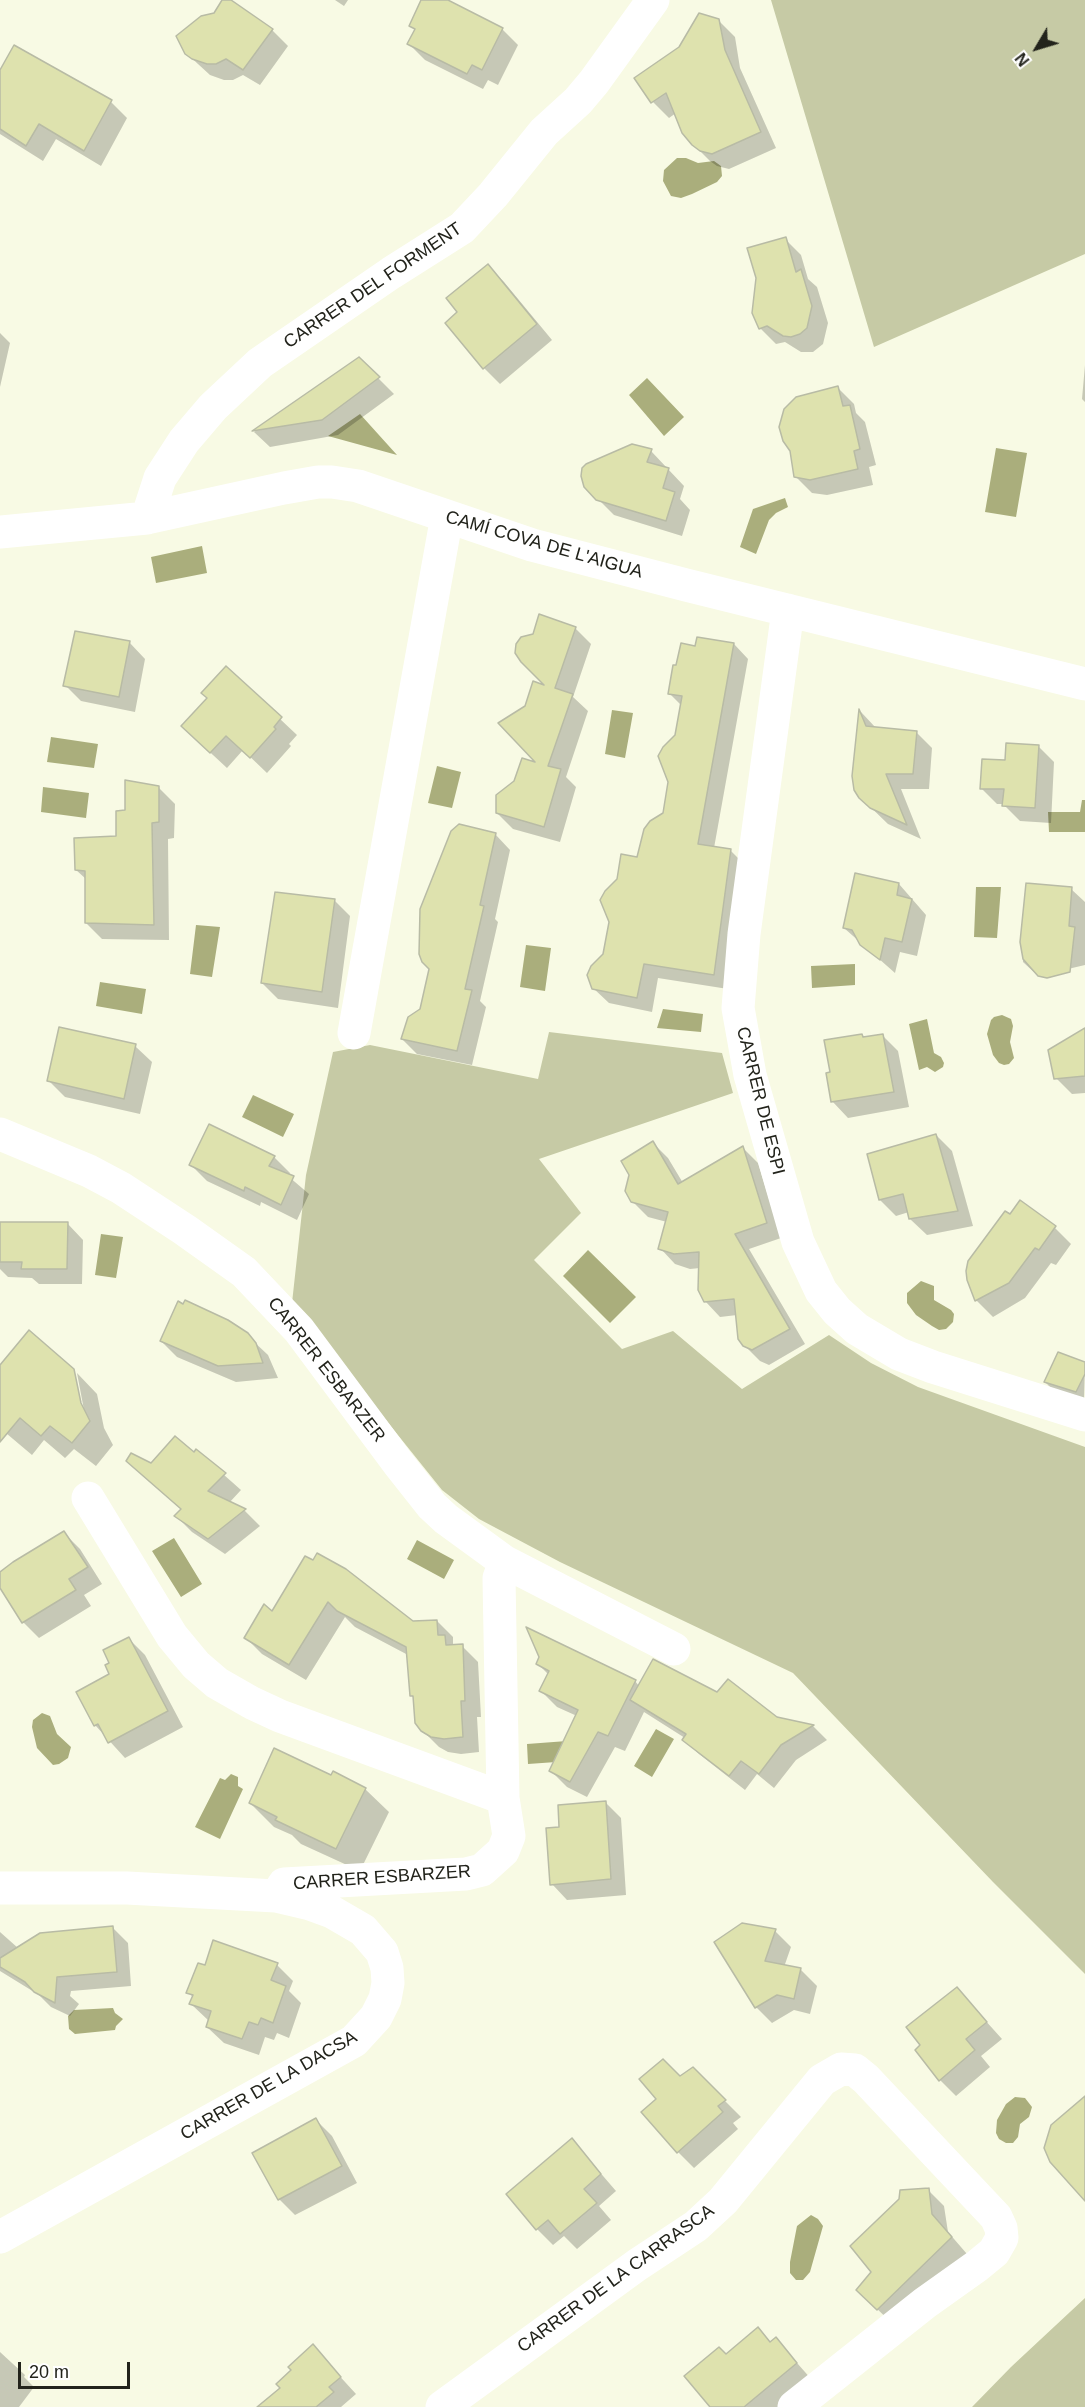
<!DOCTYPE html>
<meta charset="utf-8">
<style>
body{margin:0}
#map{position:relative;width:1085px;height:2407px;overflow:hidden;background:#f8fae4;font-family:Helvetica,sans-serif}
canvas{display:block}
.north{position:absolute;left:1007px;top:18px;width:60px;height:60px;-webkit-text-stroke:4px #fff;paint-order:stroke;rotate:232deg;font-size:16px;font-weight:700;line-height:24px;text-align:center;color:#22231b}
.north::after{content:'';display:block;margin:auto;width:21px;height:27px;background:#22231b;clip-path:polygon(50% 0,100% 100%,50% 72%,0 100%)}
.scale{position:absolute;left:18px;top:2362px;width:112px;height:27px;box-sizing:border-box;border:3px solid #22231b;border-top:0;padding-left:8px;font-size:18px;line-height:21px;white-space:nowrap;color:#22231b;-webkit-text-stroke:4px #fff;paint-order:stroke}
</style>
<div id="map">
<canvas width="1085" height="2407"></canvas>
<div class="north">N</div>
<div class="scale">20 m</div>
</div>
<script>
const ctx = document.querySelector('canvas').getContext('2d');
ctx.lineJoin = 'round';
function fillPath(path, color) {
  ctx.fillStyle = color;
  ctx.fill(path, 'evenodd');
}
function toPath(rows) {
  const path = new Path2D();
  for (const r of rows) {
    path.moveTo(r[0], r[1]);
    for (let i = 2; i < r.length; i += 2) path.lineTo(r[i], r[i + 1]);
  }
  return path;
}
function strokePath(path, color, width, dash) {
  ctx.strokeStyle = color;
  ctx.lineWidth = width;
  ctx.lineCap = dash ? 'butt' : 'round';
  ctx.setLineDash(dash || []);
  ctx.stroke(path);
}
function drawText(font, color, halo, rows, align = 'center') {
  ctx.font = font + ' Helvetica,sans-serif';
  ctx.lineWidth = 4.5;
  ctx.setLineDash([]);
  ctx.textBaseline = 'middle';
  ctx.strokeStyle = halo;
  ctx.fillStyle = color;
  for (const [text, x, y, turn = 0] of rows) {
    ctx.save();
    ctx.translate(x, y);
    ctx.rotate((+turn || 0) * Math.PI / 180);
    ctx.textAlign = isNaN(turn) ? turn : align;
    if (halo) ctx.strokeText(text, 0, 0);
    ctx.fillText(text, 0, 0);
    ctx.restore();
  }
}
fillPath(toPath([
 [771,0,1085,0,1085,254,874,347],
 [549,1032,722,1053,733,1093,539,1159,581,1213,534,1260,622,1349,673,1331,742,1389,829,1335,871,1363,918,1387,1085,1447,1085,1974,993,1882,793,1673,560,1562,479,1519,442,1490,292,1303,306,1175,333,1052,370,1045,538,1079],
 [1085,2298,1085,2407,972,2407,1011,2367]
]), '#c6caa5');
fillPath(toPath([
 [677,158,686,158,698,163,714,161,721,166,722,176,717,182,692,194,681,198,671,196,663,181,664,170],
 [647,378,684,417,664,436,629,395],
 [360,414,397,455,328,436],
 [996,448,1027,453,1016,517,985,512],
 [785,498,788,507,776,513,769,520,756,554,740,547,753,509],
 [202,546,207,573,156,583,151,557],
 [612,710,633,713,625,758,605,754],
 [51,737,98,744,94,768,47,762],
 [437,766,461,772,452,808,428,803],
 [43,787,89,793,86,818,41,812],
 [1082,800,1085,800,1085,832,1049,832,1048,812,1080,812],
 [976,887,1001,887,997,938,974,937],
 [196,925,220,927,212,977,190,974],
 [526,945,551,948,545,991,520,987],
 [855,964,855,985,812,988,811,966],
 [100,982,146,989,142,1014,96,1006],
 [663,1009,703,1014,701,1032,657,1028],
 [1002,1015,1011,1019,1013,1026,1010,1042,1014,1058,1009,1064,1004,1065,999,1063,993,1055,987,1034,991,1020,994,1017],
 [927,1019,934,1053,941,1057,944,1063,943,1067,935,1072,927,1067,919,1070,909,1024],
 [253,1095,294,1114,283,1137,242,1117],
 [101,1234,123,1237,116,1278,95,1275],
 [588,1250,636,1297,610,1323,563,1276],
 [921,1281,934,1286,934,1300,951,1310,954,1314,953,1322,946,1329,939,1330,932,1326,916,1315,907,1303,907,1293],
 [174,1538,202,1584,181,1597,152,1551],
 [417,1540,454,1560,444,1579,407,1559],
 [42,1713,50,1716,57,1734,71,1747,68,1758,59,1764,53,1765,37,1748,32,1727,33,1720],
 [656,1729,674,1739,652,1777,634,1766],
 [567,1741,570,1761,528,1764,527,1744],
 [231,1774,238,1777,238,1786,243,1789,220,1839,195,1827,220,1778,225,1780],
 [113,2008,115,2013,123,2019,116,2026,115,2030,75,2034,69,2029,68,2016,74,2010],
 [1015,2097,1025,2098,1032,2107,1029,2117,1020,2124,1018,2137,1013,2143,1006,2143,999,2139,996,2133,997,2120,1006,2104],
 [811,2215,818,2219,823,2226,810,2272,803,2280,796,2280,790,2273,790,2262,797,2226]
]), '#aaae7c');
fillPath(toPath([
 [224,0,228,0,272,30,288,46,260,85,243,75,233,80,224,80,210,75,186,53],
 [335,0,348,0,344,6],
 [423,0,445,0,502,29,518,45,498,85,488,80,483,89,425,60,409,44,416,30,411,25],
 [718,20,735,37,740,68,776,148,729,169,717,166,710,161,693,144,676,113,669,118,653,102,636,79],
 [15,47,111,102,127,118,101,166,56,139,43,161,0,134,0,73],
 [785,239,801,255,808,279,817,287,828,323,823,344,813,352,801,352,785,342,776,344,760,328],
 [488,266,504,282,552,340,500,384,484,368],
 [0,333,10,343,0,387],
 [359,359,394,394,338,435,270,447,254,432],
 [1085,365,1085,402,1082,399],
 [838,388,854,404,856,413,865,422,876,465,869,467,873,485,827,495,812,493,795,476],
 [651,451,684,486,680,499,690,510,682,536,614,515,585,486],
 [575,628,591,644,573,697,588,711,566,777,576,787,560,842,513,829,497,813,540,765,527,707,549,688],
 [129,642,145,659,135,712,81,701,65,685],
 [734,644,748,659,714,848,730,850,745,865,728,989,658,978,652,1012,609,1003,593,988,605,955,610,922,638,859,665,814,682,706,670,694,696,647],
 [226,668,297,735,289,744,291,746,267,773,243,750,227,768,199,742,209,698],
 [861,712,876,728,916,732,932,748,929,789,901,789,921,839,888,824,860,797,854,782],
 [1038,746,1054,762,1051,823,1020,821,1003,804,997,804,981,788,1006,762],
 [159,788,175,804,174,838,168,839,169,940,102,939,86,923,86,879,76,870,117,837,127,811],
 [495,834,510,850,495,919,498,922,480,1001,486,1007,472,1065,417,1054,402,1039,421,1009],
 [899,884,926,915,917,956,900,952,895,973,844,928],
 [1071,889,1085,902,1085,965,1038,976,1023,962,1022,942],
 [334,900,350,916,338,1008,278,999,262,983],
 [882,1035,898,1051,909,1107,848,1118,832,1101,832,1074,862,1036,865,1039],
 [1085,1036,1085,1093,1072,1094,1056,1078],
 [135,1046,152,1062,140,1114,65,1097,49,1081],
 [936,1135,952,1151,973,1226,927,1235,910,1219,909,1212,896,1216,880,1200],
 [653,1143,668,1158,683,1183,743,1148,758,1163,781,1238,749,1249,805,1344,769,1365,760,1361,744,1345,737,1315,720,1317,705,1301,700,1268,690,1269,675,1264,660,1248,667,1222,648,1217,632,1201],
 [274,1157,290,1173,288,1176,309,1194,297,1220,261,1202,260,1206,207,1181,191,1165],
 [1020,1202,1055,1228,1071,1244,1056,1265,1051,1263,1025,1298,993,1317,977,1301,968,1280],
 [0,1223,67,1223,83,1240,82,1284,39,1284,32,1278,8,1277,0,1269],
 [183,1306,251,1339,268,1355,278,1378,236,1382,177,1357,161,1341],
 [1085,1363,1084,1399,1053,1390,1045,1382],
 [0,1367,81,1410,84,1410,77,1373,97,1394,104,1428,113,1445,96,1466,74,1449,65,1458,44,1440,32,1455,0,1428],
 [197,1451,241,1490,229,1503,245,1511,260,1526,225,1554,192,1532,176,1516,182,1510,128,1461,152,1465,194,1455],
 [64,1533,80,1549,102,1584,84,1595,91,1606,39,1638,23,1622,0,1585,0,1574],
 [305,1558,412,1622,437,1621,453,1637,453,1645,462,1646,478,1662,481,1717,477,1717,479,1752,461,1754,448,1752,439,1747,422,1730,414,1698,412,1696,408,1655,355,1627,345,1617,306,1680,262,1654,246,1638,273,1613],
 [129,1639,145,1655,183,1727,125,1758,95,1725,111,1675,111,1663],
 [538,1664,635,1681,639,1686,718,1694,777,1718,813,1726,827,1740,796,1760,774,1788,757,1774,745,1790,699,1754,684,1740,685,1738,644,1712,625,1751,615,1747,587,1797,567,1787,551,1771,577,1716,557,1707,541,1691,549,1675],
 [365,1789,389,1812,360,1871,301,1844,292,1835,274,1827,250,1803],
 [605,1802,621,1818,626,1895,567,1900,552,1884],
 [113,1928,128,1943,131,1986,71,1991,70,1996,79,2004,70,2016,51,2007,39,1995,0,1971,0,1932,18,1948],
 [775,1931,791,1947,784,1967,801,1970,817,1986,810,2014,794,2010,772,2023,756,2007,716,1943],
 [277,1965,293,1981,289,1991,301,2003,289,2038,277,2033,274,2040,265,2037,259,2055,224,2043,207,2027,209,2021,191,2004,194,1998,188,1992,206,1967],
 [957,1989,1002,2039,981,2056,990,2067,956,2096,940,2080],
 [693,2069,741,2117,733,2123,738,2129,694,2168,678,2152,681,2078],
 [316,2120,332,2136,357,2183,295,2215,279,2199],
 [572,2140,616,2191,599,2206,611,2220,577,2249,564,2236,553,2245,537,2229],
 [928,2190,944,2206,948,2232,967,2254,894,2325,874,2306,873,2272,901,2200],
 [757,2329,771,2343,776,2339,812,2380,779,2407,712,2407,726,2356],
 [313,2347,356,2394,341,2407,265,2407,282,2388],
 [0,2352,25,2375,24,2377,34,2387,19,2407,0,2407]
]), '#0003');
const building = toPath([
 [222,0,231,0,273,29,243,70,226,59,216,64,207,64,192,59,185,54,176,36,201,16,214,13,222,0],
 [421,0,448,0,503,28,482,70,472,65,467,74,407,44,415,29,409,26,421,0],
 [699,13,719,19,725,50,761,132,712,154,700,151,692,145,682,133,666,93,651,103,634,78,679,47,699,13],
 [14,45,112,100,84,151,39,124,26,146,0,129,0,70,14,45],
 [786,237,796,272,801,269,812,306,807,328,800,334,791,337,783,336,767,326,759,329,752,313,756,278,747,248,786,237],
 [488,264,537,324,483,369,445,323,457,312,446,298,488,264],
 [359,357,380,377,322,420,252,431,359,357],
 [838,386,843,406,850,405,860,449,854,451,858,469,810,480,794,477,790,451,783,441,779,427,784,409,796,397,838,386],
 [632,444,652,449,647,462,669,468,663,488,675,492,666,521,596,500,584,487,581,476,582,468,586,464,632,444],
 [539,614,576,627,555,688,573,694,548,766,561,769,544,827,496,813,496,795,514,781,522,758,535,762,498,723,525,706,533,681,544,685,521,662,515,653,516,644,521,637,533,634,539,614],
 [75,631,130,641,119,697,63,686,75,631],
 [697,637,734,643,698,844,731,849,714,975,644,964,637,998,592,989,587,975,591,966,603,954,609,922,600,900,605,891,617,879,621,854,637,857,644,829,650,821,663,813,668,782,658,756,663,747,675,735,682,696,668,694,673,665,676,665,681,643,695,646,697,637],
 [226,666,282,717,274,727,276,729,250,758,226,736,210,753,181,726,207,698,201,693,226,666],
 [859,709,866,726,917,731,913,774,886,774,907,825,870,808,859,798,854,790,852,776,859,709],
 [1006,743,1039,745,1035,808,1002,806,1004,789,980,789,982,759,1005,760,1006,743],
 [125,780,159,786,159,822,152,823,154,925,85,923,85,871,75,870,74,838,116,836,116,811,125,810,125,780],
 [459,824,496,833,480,905,484,906,465,989,472,990,457,1051,401,1039,408,1017,420,1009,429,969,422,962,419,954,420,909,451,831,459,824],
 [855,873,899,883,897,895,912,899,902,942,885,938,880,960,860,945,852,930,843,928,855,873],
 [1026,883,1072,887,1069,926,1075,927,1070,972,1047,978,1038,976,1023,959,1020,942,1026,883],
 [275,892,335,899,322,992,261,983,275,892],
 [59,1027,136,1044,124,1099,47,1081,59,1027],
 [1085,1028,1085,1076,1054,1079,1048,1050,1085,1028],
 [862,1034,863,1037,883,1034,894,1092,831,1102,826,1073,830,1072,824,1040,862,1034],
 [209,1124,275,1156,269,1166,294,1176,281,1205,245,1187,244,1191,189,1165,209,1124],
 [936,1134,958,1211,909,1219,903,1194,879,1200,867,1154,936,1134],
 [653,1141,678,1184,743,1146,767,1223,735,1234,790,1329,752,1350,743,1346,738,1339,734,1299,704,1302,698,1290,699,1252,674,1254,658,1249,668,1212,631,1202,625,1191,629,1175,621,1161,653,1141],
 [1020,1200,1056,1226,1039,1250,1035,1248,1009,1283,975,1301,967,1280,966,1271,968,1261,1005,1211,1010,1214,1020,1200],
 [0,1222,68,1222,67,1269,21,1269,22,1262,0,1262,0,1222],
 [185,1300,228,1320,248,1333,256,1343,263,1363,218,1366,160,1341,178,1301,183,1304,185,1300],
 [29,1330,74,1369,81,1403,90,1421,72,1443,50,1426,41,1436,20,1418,0,1442,0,1365,29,1330],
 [1058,1352,1085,1362,1085,1374,1076,1392,1044,1382,1058,1352],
 [175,1436,194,1452,196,1449,226,1473,208,1491,246,1509,208,1539,174,1516,181,1509,126,1461,131,1453,151,1463,175,1436],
 [64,1531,88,1567,69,1579,76,1590,22,1623,0,1588,0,1572,13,1562,64,1531],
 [317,1553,346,1569,413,1621,437,1620,438,1635,445,1635,446,1645,463,1644,465,1701,461,1701,463,1737,444,1739,431,1737,421,1731,415,1723,413,1696,410,1696,406,1647,337,1611,328,1602,289,1665,244,1638,264,1604,272,1611,305,1556,313,1560,317,1553],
 [526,1627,636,1680,608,1736,598,1732,570,1782,549,1771,578,1710,539,1691,549,1671,536,1664,539,1657,526,1627],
 [129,1637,168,1711,108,1743,98,1724,94,1726,76,1692,109,1674,105,1665,109,1663,103,1650,129,1637],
 [653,1659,717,1692,728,1679,777,1717,814,1725,781,1745,759,1774,741,1761,729,1776,682,1740,686,1734,630,1700,653,1659],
 [274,1748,331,1775,333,1771,366,1788,336,1849,275,1820,277,1817,249,1803,274,1748],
 [606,1801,611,1879,550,1885,546,1828,559,1827,558,1805,606,1801],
 [742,1923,776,1929,765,1961,801,1968,794,1999,777,1995,755,2008,714,1942,742,1923],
 [113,1926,117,1972,57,1977,55,2003,34,1992,25,1982,0,1967,0,1958,40,1933,113,1926],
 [213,1940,278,1963,271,1980,286,1986,273,2023,261,2018,258,2025,249,2022,242,2039,206,2027,211,2011,189,2004,193,1995,186,1993,198,1963,205,1965,213,1940],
 [957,1987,987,2022,966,2039,975,2050,939,2081,915,2050,920,2045,906,2027,957,1987],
 [663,2059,680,2076,693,2067,726,2100,718,2106,723,2112,677,2153,641,2112,656,2099,639,2079,663,2059],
 [1085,2096,1085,2201,1050,2162,1044,2148,1051,2125,1085,2096],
 [316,2118,342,2166,278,2200,252,2153,316,2118],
 [572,2138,601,2174,584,2189,597,2203,560,2234,548,2220,536,2230,506,2194,572,2138],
 [929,2188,932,2214,952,2237,877,2310,856,2290,871,2272,850,2246,899,2199,900,2190,929,2188],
 [758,2327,770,2342,776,2337,797,2363,744,2407,710,2407,684,2376,719,2347,726,2354,758,2327],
 [313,2344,341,2377,329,2387,334,2392,316,2407,257,2407,280,2388,276,2384,291,2370,288,2367,313,2344]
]);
fillPath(building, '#dee2ae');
strokePath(building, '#b8bba5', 1.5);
strokePath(toPath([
 [147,518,160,478,184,441,213,407,260,363,391,273,462,228,493,195,544,132,578,101,594,82,653,0],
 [0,532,147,518,284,488,318,482,332,482,358,486,532,545,686,585,1085,684],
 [788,610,744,934,738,1008,750,1075,798,1242,821,1291,837,1311,857,1329,899,1354,933,1367,1085,1415],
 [354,1033,447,516],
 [0,1134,89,1171,121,1188,185,1230,244,1272,299,1330,398,1463,432,1506,446,1519,505,1562,674,1649],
 [88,1498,172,1636,196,1665,217,1683,252,1703,280,1716,503,1798],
 [0,1888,127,1888,276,1896,310,1904,332,1912,363,1930,382,1952,387,1968,388,1983,385,1999,376,2017,354,2041,0,2237],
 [277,1895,284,1884,466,1874,482,1870,503,1851,509,1836,503,1798,499,1578,505,1562],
 [442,2407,637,2265,696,2226,723,2201,822,2080,841,2069,855,2070,866,2079,996,2217,1001,2228,1002,2238,994,2252,977,2266,925,2303,794,2407]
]), '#fff', 33);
drawText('18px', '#22231b', '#fff', [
 ["CARRER DEL FORMENT",373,286,-34],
 ["CAMÍ COVA DE L'AIGUA",544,545,16],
 ["CARRER DE ESPI",760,1101,76],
 ["CARRER ESBARZER",326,1370,52],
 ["CARRER ESBARZER",382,1878,-4],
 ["CARRER DE LA DACSA",269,2086,-30],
 ["CARRER DE LA CARRASCA",616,2279,-36]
]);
</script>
